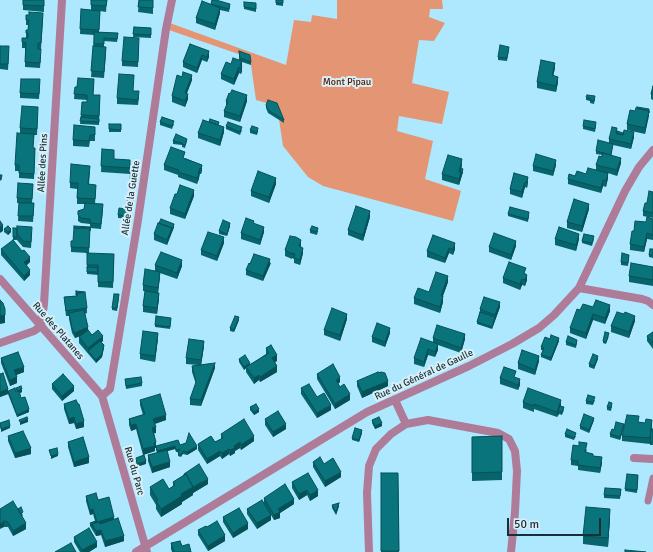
<!DOCTYPE html>
<meta charset="utf-8">
<style>
body{margin:0}
#map{position:relative;width:653px;height:552px;overflow:hidden;background:#aee8ff;font-family:Signika,sans-serif}
canvas{display:block}
.scale{position:absolute;left:507px;top:518px;width:94px;height:18px;box-sizing:border-box;border:2px solid #172f37;border-top:0;padding-left:5px;font-size:12px;line-height:14px;white-space:nowrap;color:#172f37;-webkit-text-stroke:3px #d9eff8;paint-order:stroke}
</style>
<div id="map">
<canvas width="653" height="552"></canvas>
<div class="scale">50 m</div>
</div>
<script>
const ctx = document.querySelector('canvas').getContext('2d');
ctx.lineJoin = 'round';
function fillPath(path, color) {
  ctx.fillStyle = color;
  ctx.fill(path, 'evenodd');
}
function toPath(rows) {
  const path = new Path2D();
  for (const r of rows) {
    path.moveTo(r[0], r[1]);
    for (let i = 2; i < r.length; i += 2) path.lineTo(r[i], r[i + 1]);
  }
  return path;
}
function strokePath(path, color, width, dash) {
  ctx.strokeStyle = color;
  ctx.lineWidth = width;
  ctx.lineCap = dash ? 'butt' : 'round';
  ctx.setLineDash(dash || []);
  ctx.stroke(path);
}
function drawText(font, color, halo, rows, align = 'center') {
  ctx.font = font + ' Signika,sans-serif';
  ctx.lineWidth = 4;
  ctx.setLineDash([]);
  ctx.textBaseline = 'middle';
  ctx.strokeStyle = halo;
  ctx.fillStyle = color;
  for (const [text, x, y, turn = 0] of rows) {
    ctx.save();
    ctx.translate(x, y);
    ctx.rotate((+turn || 0) * Math.PI / 180);
    ctx.textAlign = isNaN(turn) ? turn : align;
    if (halo) ctx.strokeText(text, 0, 0);
    ctx.fillText(text, 0, 0);
    ctx.restore();
  }
}
fillPath(toPath([
 [337,0,442,0,443,9,430,9,429,17,445,23,434,41,419,40,412,83,449,92,442,124,399,116,397,131,433,141,425,179,461,191,453,221,323,186,308,177,283,146,277,106,256,100,250,58,166,29,167,22,286,65,294,20,311,22,312,15,337,19]
]), '#e49674');
strokePath(toPath([
 [648,501,653,478]
]), '#ae7b98', 7);
strokePath(toPath([
 [0,279,102,396,147,552],
 [579,288,642,299,648,301,653,305],
 [0,343,34,331,41,326,44,304,62,0],
 [102,396,110,389,138,220,166,29,172,0],
 [395,400,406,424],
 [634,458,653,459],
 [136,552,367,412,469,366,512,344,539,328,554,315,579,288,625,191,639,167,653,150],
 [369,552,367,493,369,466,376,449,391,434,406,424,428,420,498,433,509,439,515,451,517,471,515,512,511,552]
]), '#ae7b98', 8);
fillPath(toPath([
 [44,0,44,12,23,10,23,5],
 [91,0,107,0,106,12,100,11,99,32,118,36,117,42,104,41,104,46,106,52,104,78,91,77,94,35,80,34,81,9,91,10],
 [139,0,153,0,153,14,138,12],
 [276,0,283,0,283,6,276,5],
 [256,3,256,12,244,9,244,7],
 [211,4,230,6,229,12,220,10,220,13,215,30,196,23,196,18],
 [26,15,43,18,41,49,38,49,41,55,40,68,25,67,25,48,22,48,22,38,26,38,26,30,28,30,28,25,26,25],
 [134,27,151,28,151,38,133,37],
 [139,44,138,67,122,66,122,61],
 [190,44,209,57,207,62,202,60,197,73,183,67,183,62],
 [0,46,9,52,8,70,0,69],
 [509,49,507,61,498,60,498,57],
 [239,51,251,62,251,65,242,62,242,71,241,74,239,73,234,85,221,79,221,74,231,64,239,60],
 [555,68,553,76,558,82,556,92,537,88,537,82],
 [192,80,187,93,188,99,185,107,172,102,172,96],
 [40,85,39,99,20,98,20,93],
 [94,85,93,95,100,101,99,125,80,124,81,115,87,102,87,100,74,99,75,87],
 [653,86,653,100,651,99,651,94],
 [134,91,139,97,138,105,117,104,117,98],
 [230,94,247,101,240,122,224,117,224,111,226,106,226,101],
 [586,97,595,99,594,104,590,103,590,101,586,100],
 [266,105,284,120,284,123,268,113,266,108],
 [635,111,649,112,645,134,627,130,627,124],
 [38,113,37,135,34,135,33,148,35,148,34,179,19,178,19,171,15,171,15,165,20,133,20,128],
 [160,122,174,124,172,129,160,125],
 [109,124,121,124,121,132,109,132],
 [219,125,224,132,220,146,198,138,198,133],
 [596,125,595,132,583,129,583,126],
 [226,126,242,130,240,135,226,129],
 [250,130,258,131,257,135,250,133],
 [617,131,634,137,631,149,613,145,611,155,621,163,617,176,608,173,608,178,606,187,603,186,601,193,568,184,568,179,575,176,586,174,596,170,596,165,602,155,596,154,596,151,609,143,609,139],
 [95,132,95,141,90,141,89,147,73,146,73,140],
 [173,141,187,141,185,148,182,147,182,145,173,144],
 [102,149,114,159,130,166,130,174,101,172],
 [185,158,202,165,202,170,201,174,200,174,197,184,178,177,178,175,164,170,164,165],
 [462,165,461,169,463,172,459,185,442,180,442,174],
 [556,165,553,176,533,171,533,166],
 [90,171,89,184,96,190,95,204,103,210,101,229,90,228,90,227,89,253,114,260,113,288,98,287,98,275,87,274,87,253,71,252,71,241,73,241,90,227,90,224,81,223,78,221,78,211,84,209,85,204,77,204,77,189,70,188,70,183],
 [514,173,528,182,527,188,525,187,522,198,510,194,510,189],
 [138,174,136,183,130,182,130,179],
 [276,184,269,203,251,196,251,191],
 [33,189,32,203,34,209,33,222,18,221,19,203,17,203,17,198],
 [653,192,653,218,643,216,643,211],
 [194,196,185,219,170,214,170,208],
 [134,200,130,219,118,218,118,215,126,209],
 [589,209,582,232,567,228,567,222],
 [508,214,529,215,528,222,508,216],
 [370,217,363,241,348,235,348,230],
 [653,219,653,240,647,239,644,252,630,250,630,244,634,231,646,222],
 [254,223,264,232,260,245,241,239,241,233],
 [230,226,227,236,219,234,219,231],
 [174,227,167,245,154,240,154,234],
 [13,228,32,232,31,248,23,247,17,240,13,240],
 [4,229,11,232,8,235,4,232],
 [310,230,318,231,317,235,310,233],
 [433,235,455,249,453,255,449,253,445,263,427,257,427,251],
 [555,239,579,239,576,251,555,245],
 [594,239,592,246,582,243,582,241],
 [224,243,217,261,201,255,201,250],
 [301,246,301,247,303,253,300,265,294,263,294,259,292,258,292,259,285,256,285,250],
 [516,246,511,260,489,252,489,247],
 [1,249,30,262,26,265,30,275,24,281,1,255],
 [653,249,653,258,649,257,649,255],
 [254,254,271,263,263,281,246,275,246,270,250,264],
 [629,257,628,266,621,265,621,262],
 [155,265,182,266,177,279,160,273,158,293,159,298,157,314,143,312,143,306,145,291,143,291,143,285,155,271],
 [653,267,653,286,629,282,629,276],
 [526,274,527,280,525,286,522,285,520,290,503,283,503,278],
 [448,282,443,296,443,302,440,313,414,304,414,298,429,292],
 [76,291,87,308,87,313,85,314,88,331,92,335,103,341,101,342,104,348,102,357,96,363,79,343,79,337,82,335,75,338,72,333,69,319,69,316,66,316,64,297,76,296],
 [119,297,117,311,112,310,112,308],
 [500,307,492,329,477,324,477,322,480,312,480,309],
 [593,307,610,311,605,324,593,320,586,339,570,333,570,328,580,310],
 [347,319,340,341,324,335,324,330],
 [239,320,234,332,230,331,230,328],
 [171,321,170,329,155,327,155,325],
 [635,321,629,338,611,332,611,326],
 [653,332,653,349,647,341,647,336],
 [390,333,385,347,372,342,372,337],
 [609,336,606,344,603,343,603,341],
 [158,338,155,362,140,359,140,354],
 [433,338,465,339,461,353,438,345,438,350,435,357,428,355,424,367,414,364,414,358,433,343],
 [550,339,559,341,551,361,541,357,541,355,543,350,541,350,541,347],
 [566,342,577,342,576,348,566,345],
 [204,346,201,365,215,368,201,406,190,405,190,399,196,384,192,372,192,366,198,365,186,364,186,358],
 [266,348,277,361,275,362,277,372,260,382,259,380,254,384,246,372,246,368,244,370,239,362,239,359,250,365,266,354],
 [1,358,24,372,16,375,17,383,10,386,1,363],
 [598,359,594,369,589,367,589,364],
 [539,361,535,375,518,369,518,363],
 [0,374,8,391,17,392,16,388,22,392,20,393,21,398,29,412,17,417,8,394,0,397],
 [317,374,340,382,338,384,340,387,350,400,335,409,317,379],
 [516,377,516,378,520,385,518,390,500,384,500,378],
 [125,379,142,383,142,386,126,389],
 [357,381,388,386,362,398,357,386],
 [52,384,74,391,62,401,52,389],
 [301,388,317,397,331,410,317,418,301,394],
 [140,400,166,420,155,424,156,433,154,433,156,446,180,445,197,449,187,455,183,454,181,457,178,456,178,452,176,452,175,449,167,451,170,467,152,473,148,461,148,455,157,453,156,448,155,448,155,451,143,455,136,429,131,431,129,425,129,419,143,415,140,405],
 [595,400,593,405,586,404,586,401],
 [523,402,561,405,561,406,564,410,562,415,559,414,557,417,534,409,534,412,523,408],
 [64,404,84,427,76,429,74,423,69,424,64,409],
 [612,406,611,411,607,410,607,407],
 [250,407,259,412,254,415,250,410],
 [265,419,286,429,273,437,265,425],
 [372,420,382,426,375,429,372,423],
 [594,420,589,433,580,429,580,426],
 [639,422,652,425,652,429,653,429,653,445,650,445,650,444,622,441,622,436],
 [624,424,620,440,610,437,610,434,614,430],
 [362,433,359,442,352,440,352,438],
 [221,434,254,441,241,450,240,448,235,451,235,453,230,456,229,454,222,459,220,456,207,464,198,450,198,444,215,442,221,439],
 [565,434,576,436,574,440,565,437],
 [8,436,31,454,15,458,8,441],
 [502,436,502,480,472,481,472,437],
 [68,442,89,463,74,467,68,447],
 [587,449,586,453,593,456,602,463,600,473,578,470,578,466,571,465,571,460],
 [313,462,324,464,341,477,325,487,313,467],
 [381,473,398,473,399,552,381,552],
 [184,474,208,484,193,493,193,495,182,502,182,504,161,517,156,509,156,505,150,495,150,487,169,489,173,486,173,482,184,475],
 [638,475,637,493,625,491,625,489],
 [292,482,318,496,310,501,307,495,299,500,292,488],
 [621,489,620,499,604,498,604,495],
 [86,496,98,500,114,519,124,541,105,547,101,535,96,536,90,526,90,523,95,521,93,514,90,515,86,501],
 [264,498,294,504,280,513,280,518,274,520,271,515,271,520,257,529,247,514,247,509,264,503],
 [332,505,339,506,336,515,332,508],
 [0,509,18,509,23,515,22,516,26,529,13,536,8,527,4,527],
 [223,517,248,529,233,538,223,522],
 [610,517,608,547,583,544,583,536],
 [207,527,225,541,208,551,198,535,198,530],
 [74,537,97,547,89,552,80,552,74,542],
 [171,543,182,546,191,552,172,552,171,549]
]), '#08646b');
fillPath(toPath([
 [220,8,220,13,215,30,215,24],
 [209,51,209,57,207,62,207,57],
 [202,55,202,60,197,73,197,68],
 [242,61,242,71,241,74,241,68,240,65],
 [555,63,555,68,552,81,552,75],
 [239,67,239,73,234,85,234,79],
 [192,75,192,80,185,98,185,93],
 [558,77,558,82,556,92,556,86],
 [188,94,188,99,185,107,185,101],
 [247,95,247,101,240,122,240,116],
 [649,109,649,116,645,134,645,128],
 [224,127,224,132,220,146,220,140],
 [634,132,634,137,631,149,631,144],
 [621,158,621,163,617,176,617,170],
 [462,159,462,165,459,177,459,172],
 [556,160,556,165,553,176,553,171],
 [202,165,202,170,201,174,201,169],
 [200,168,199,179,197,184,198,173],
 [463,169,463,172,459,185,459,179,461,172],
 [608,173,608,178,606,187,606,181],
 [528,177,528,182,527,188,527,182],
 [276,178,276,184,269,203,269,197],
 [603,180,603,186,601,193,601,188],
 [525,182,525,187,522,198,522,192],
 [194,190,194,196,185,219,185,214],
 [134,197,134,200,130,219,130,216],
 [589,204,589,209,582,232,582,226],
 [370,211,370,217,363,241,363,235],
 [230,223,230,226,227,236,227,234],
 [174,224,174,227,167,245,167,240,172,228],
 [3,225,3,231,0,233,0,228],
 [264,227,264,232,260,245,260,240],
 [11,229,11,232,8,235,8,232],
 [647,233,647,239,644,252,644,247],
 [579,234,579,239,576,251,576,245],
 [224,237,224,243,217,261,217,256],
 [301,240,301,246,299,252,299,246],
 [516,241,516,246,511,260,511,255],
 [455,243,455,249,453,255,453,249],
 [303,248,303,253,300,265,300,260],
 [449,248,449,253,445,263,445,258],
 [30,257,30,262,24,268,24,262],
 [270,259,270,265,263,281,263,276],
 [182,260,182,266,177,279,177,273],
 [30,270,30,275,24,281,24,276],
 [160,272,160,277,158,293,158,288],
 [527,275,527,280,525,286,525,280],
 [448,276,448,282,441,301,441,296],
 [522,279,522,285,520,290,520,284],
 [159,293,159,298,157,314,157,308],
 [443,296,443,302,440,313,440,307],
 [500,302,500,307,492,329,492,327,495,317,495,315],
 [610,305,610,311,605,324,605,318],
 [5,309,5,323,0,324,0,316],
 [347,314,347,319,340,341,340,335],
 [593,314,593,320,586,339,586,333],
 [635,316,635,321,629,338,629,332],
 [239,317,239,320,234,332,234,330],
 [88,327,88,333,75,338,75,333],
 [390,328,390,333,385,347,385,342],
 [158,333,158,338,155,362,155,356],
 [465,334,465,339,461,353,461,348],
 [103,336,103,341,90,352,88,351,88,348],
 [559,338,559,341,551,361,551,358],
 [204,341,204,346,201,366,201,360],
 [438,344,438,350,435,357,435,352],
 [104,345,102,357,96,363,96,360],
 [428,349,428,355,424,367,424,362],
 [277,355,277,361,272,364,272,358],
 [539,356,539,361,535,375,535,370],
 [598,356,598,359,594,369,594,366],
 [215,363,215,368,201,406,201,400],
 [250,363,250,366,246,367,246,368,244,370,244,367],
 [277,366,277,372,260,382,260,377],
 [24,367,24,372,14,376,14,370],
 [259,375,259,380,254,384,254,378],
 [17,377,17,383,10,386,10,380],
 [340,377,340,382,336,385,336,380],
 [520,379,520,385,518,390,518,385],
 [388,381,388,386,362,398,362,392],
 [74,386,74,391,62,401,62,396],
 [8,389,8,394,0,397,0,392],
 [22,389,22,392,17,394,17,391],
 [350,394,350,400,335,409,335,404],
 [561,400,561,405,559,411,558,411,559,414,557,417,557,412],
 [331,405,331,410,317,418,317,413],
 [29,409,29,412,17,417,17,415],
 [259,409,259,412,254,415,254,412],
 [166,415,166,420,153,424,153,419],
 [74,417,74,423,69,424,69,419],
 [594,418,594,420,589,433,589,430],
 [28,419,28,422,20,425,20,422],
 [84,421,84,427,76,429,76,424],
 [382,423,382,426,375,429,375,426],
 [136,424,136,429,131,431,131,425],
 [286,424,286,429,273,437,273,432],
 [624,424,624,427,620,440,620,437],
 [10,426,10,428,1,432,1,429],
 [156,427,156,433,152,434,152,428],
 [362,430,362,433,359,442,359,440],
 [254,436,254,441,241,450,241,445],
 [156,442,156,448,156,446,156,448,155,448,155,451,143,455,143,449],
 [240,442,240,448,235,451,235,453,230,456,230,450,234,446],
 [175,446,175,449,157,454,157,451],
 [197,446,197,449,187,455,187,452],
 [31,448,31,454,15,458,15,453],
 [229,449,229,454,222,459,222,453],
 [220,451,220,456,207,464,207,459],
 [58,454,58,456,51,459,51,456],
 [89,457,89,463,74,467,74,462],
 [602,457,602,463,600,473,600,468],
 [146,461,146,464,137,467,137,464],
 [170,462,170,467,152,473,152,467],
 [341,472,341,477,325,487,325,481],
 [208,479,208,484,193,493,193,495,182,502,182,504,161,517,161,509,181,494],
 [307,490,307,495,299,500,299,494],
 [318,490,318,496,310,501,310,495],
 [294,499,294,504,280,513,280,518,274,520,274,515,278,509],
 [339,503,339,506,336,515,336,512],
 [93,509,93,514,90,515,90,510],
 [610,509,610,517,608,547,608,538],
 [271,515,271,520,257,529,257,523],
 [114,517,114,522,95,528,97,522],
 [4,521,4,527,0,529,0,524],
 [26,523,26,529,13,536,13,531],
 [248,523,248,529,233,538,233,533],
 [101,530,101,535,96,536,96,531],
 [225,535,225,541,208,551,208,546],
 [124,536,124,541,105,547,105,541],
 [97,542,97,547,89,552,82,552,82,550]
]), '#065157');
const building = toPath([
 [23,0,44,0,44,6,23,5,23,0],
 [91,0,107,0,106,6,91,5,91,0],
 [139,0,153,0,153,8,138,7,139,0],
 [212,0,216,0,230,4,229,9,211,4,212,0],
 [276,0,283,0,283,3,276,3,276,0],
 [202,1,220,8,215,24,196,18,202,1],
 [244,2,256,3,256,9,244,7,244,2],
 [81,9,100,11,99,30,80,29,81,9],
 [29,12,43,13,41,43,38,43,38,49,41,49,40,63,25,62,26,43,22,42,22,38,28,38,28,33,26,33,26,30,28,30,29,20,26,20,26,15,29,15,29,12],
 [134,27,151,28,151,35,133,34,134,27],
 [94,32,118,33,117,39,104,38,104,44,94,44,94,32],
 [124,37,139,38,138,62,122,61,124,37],
 [190,44,209,51,207,57,202,55,197,68,183,62,190,44],
 [500,45,509,47,507,58,498,57,500,45],
 [0,46,9,46,8,64,0,64,0,46],
 [93,46,106,47,104,72,91,71,93,46],
 [239,51,250,55,251,62,240,58,239,51],
 [233,58,242,61,240,65,242,66,241,68,239,67,234,79,221,74,226,62,231,64,233,58],
 [541,60,555,63,552,75,558,77,556,86,537,82,541,60],
 [183,72,192,75,185,93,188,94,185,101,172,96,177,75,182,77,183,72],
 [119,74,134,75,133,91,139,91,138,100,117,98,119,74],
 [78,78,94,79,93,95,100,95,99,116,81,115,82,102,87,102,87,95,74,94,75,87,77,87,78,78],
 [21,79,40,79,39,94,20,93,21,79],
 [653,86,653,94,651,94,653,86],
 [232,90,247,95,240,116,224,111,228,102,226,101,229,93,230,94,232,90],
 [587,95,595,96,594,101,590,100,590,98,586,97,587,95],
 [268,100,277,103,284,120,268,110,266,105,268,100],
 [22,106,38,107,37,129,20,128,22,106],
 [637,107,649,109,649,113,649,111,637,108,637,107],
 [636,108,649,111,645,128,627,124,630,110,635,111,636,108],
 [81,117,99,119,99,122,80,121,81,117],
 [162,117,174,121,172,126,160,122,162,117],
 [210,119,219,122,218,125,209,122,210,119],
 [203,120,224,127,220,140,198,133,203,120],
 [584,120,596,122,595,129,583,126,584,120],
 [228,122,242,127,240,132,226,126,228,122],
 [109,124,121,124,121,130,109,129,109,124],
 [74,125,95,127,95,135,90,135,89,141,73,140,74,125],
 [252,126,258,128,257,133,250,130,252,126],
 [612,127,617,128,616,133,623,135,624,130,634,132,631,144,609,139,612,127],
 [617,131,623,133,623,135,617,134,617,131],
 [17,133,34,134,33,148,35,148,34,174,19,173,19,165,15,165,17,133],
 [176,134,187,139,185,145,182,144,182,143,173,141,176,134],
 [598,140,613,144,611,155,596,151,598,140],
 [171,147,185,152,183,158,202,165,201,169,200,168,198,173,199,174,197,178,178,172,179,170,164,165,171,147],
 [102,149,114,150,114,159,130,160,130,168,101,166,102,149],
 [603,153,621,158,617,170,596,165,599,156,602,157,603,153],
 [536,154,556,160,553,171,533,166,536,154],
 [448,155,462,159,459,172,461,172,459,179,442,174,448,155],
 [71,164,90,166,88,184,96,185,95,199,77,198,78,183,70,183,71,164],
 [461,168,463,169,461,175,461,172,460,172,461,168],
 [588,168,608,173,606,181,603,180,601,188,568,179,569,174,575,176,577,171,586,174,588,168],
 [131,171,138,171,136,180,130,179,131,171],
 [258,171,276,178,269,197,251,191,258,171],
 [514,173,528,177,527,182,525,182,522,192,510,189,514,173],
 [0,175,2,175,1,180,0,180,0,175],
 [18,183,33,184,32,199,17,198,18,183],
 [180,185,194,190,185,214,170,208,175,194,177,194,180,185],
 [649,191,653,192,653,213,643,211,645,203,647,203,649,191],
 [128,197,134,197,130,216,118,215,119,208,126,209,128,197],
 [574,199,589,204,582,226,567,222,574,199],
 [19,203,34,203,33,216,18,216,19,203],
 [85,203,103,204,101,224,90,223,90,219,81,218,78,215,78,211,84,209,85,203],
 [356,206,370,211,363,235,348,230,356,206],
 [510,207,529,212,528,219,508,214,510,207],
 [647,217,653,219,653,235,647,233,644,247,630,244,632,231,634,231,635,221,646,222,647,217],
 [246,218,254,221,253,223,264,227,260,240,241,233,246,218],
 [161,219,174,224,172,231,172,228,159,223,161,219],
 [223,220,230,223,227,234,219,231,223,220],
 [0,221,3,225,0,228,0,221],
 [158,223,172,228,167,240,154,234,158,223],
 [8,226,11,229,8,232,4,229,8,226],
 [17,226,32,227,31,242,23,241,17,234,17,226],
 [74,226,90,227,90,231,90,228,74,228,74,226],
 [312,226,318,228,317,232,310,230,312,226],
 [559,227,579,234,576,245,555,239,559,227],
 [13,228,17,228,17,237,13,237,13,228],
 [74,228,90,228,89,248,71,247,71,241,73,241,74,228],
 [208,232,224,237,217,256,201,250,208,232],
 [494,233,516,241,511,255,489,247,494,233],
 [584,234,594,236,592,243,582,241,584,234],
 [433,235,455,243,453,249,449,248,445,258,427,251,433,235],
 [290,236,296,237,301,240,299,246,303,248,300,260,294,258,295,254,292,253,292,254,285,250,290,236],
 [13,240,22,251,24,250,30,257,24,262,30,270,24,276,1,249,13,240],
 [650,249,653,249,653,255,649,255,650,249],
 [161,252,182,260,177,273,155,265,161,252],
 [87,253,114,254,113,282,98,282,98,265,87,265,87,253],
 [622,253,629,255,628,263,621,262,622,253],
 [254,254,270,259,263,276,246,270,249,263,250,264,254,254],
 [509,262,526,268,524,273,527,275,525,280,522,279,520,284,503,278,509,262],
 [631,263,653,267,653,280,629,276,631,263],
 [87,267,98,268,98,272,87,272,87,267],
 [145,269,160,272,158,288,143,285,145,269],
 [436,272,448,276,441,296,443,296,440,307,414,298,418,288,429,292,436,272],
 [76,291,84,292,77,293,76,295,76,291],
 [145,291,159,293,157,308,143,306,145,291],
 [85,292,87,308,66,311,64,297,77,296,77,293,85,292],
 [114,294,119,294,117,308,112,308,114,294],
 [484,297,500,302,495,315,480,309,484,297],
 [0,300,3,303,5,309,5,315,0,316,0,300],
 [596,300,610,305,605,318,593,314,586,333,570,328,577,309,580,310,583,304,593,307,596,300],
 [332,308,347,314,340,335,324,330,332,308],
 [84,310,88,327,75,333,72,328,69,313,84,310],
 [480,312,495,317,492,327,477,322,480,312],
 [617,312,624,314,625,312,635,316,629,332,611,326,617,312],
 [156,316,171,318,170,327,155,325,156,316],
 [235,316,239,317,234,330,230,328,235,316],
 [377,323,390,328,385,342,372,337,377,323],
 [437,325,465,334,461,348,433,338,437,325],
 [88,330,92,335,98,330,103,336,88,348,79,337,88,330],
 [143,331,158,333,155,356,140,354,143,331],
 [605,332,609,333,606,342,603,341,605,332],
 [653,332,653,344,647,336,653,332],
 [551,335,559,338,551,358,541,355,544,348,541,347,545,337,550,339,551,335],
 [568,336,577,340,576,345,566,342,568,336],
 [421,338,438,344,435,352,428,349,424,362,414,358,421,338],
 [189,339,204,341,201,360,186,358,189,339],
 [100,341,104,345,102,354,96,360,88,351,100,341],
 [271,345,277,355,272,358,277,366,260,377,259,375,254,378,246,367,269,353,266,348,271,345],
 [522,350,539,356,535,370,518,363,522,350],
 [18,352,24,367,14,370,17,377,10,380,1,358,18,352],
 [593,354,598,356,594,366,589,364,593,354],
 [245,355,250,363,244,367,239,359,245,355],
 [215,363,201,400,190,399,196,382,192,366,215,363],
 [333,364,340,377,336,380,340,387,344,384,350,394,335,404,317,374,333,364],
 [504,367,516,371,514,377,520,379,518,385,500,378,504,367],
 [378,372,378,373,381,372,385,373,388,381,362,392,357,381,378,372],
 [3,373,8,389,0,392,0,374,3,373],
 [63,374,74,386,62,396,52,384,63,374],
 [141,377,142,383,126,386,125,379,141,377],
 [309,384,317,397,324,393,331,405,317,413,301,388,309,384],
 [21,386,22,389,17,391,16,388,21,386],
 [15,388,16,392,19,391,21,398,25,397,29,409,17,415,8,391,15,388],
 [528,388,561,400,557,412,534,404,534,406,523,402,528,388],
 [160,394,166,415,153,419,156,427,152,428,156,442,154,443,155,446,143,449,136,424,131,425,129,419,145,414,140,400,160,394],
 [588,395,595,397,593,402,586,401,588,395],
 [76,400,78,404,79,404,84,421,76,424,74,417,69,419,64,404,76,400],
 [609,402,612,403,611,408,607,407,609,402],
 [256,404,259,409,254,412,250,407,256,404],
 [560,406,564,407,562,412,558,411,560,406],
 [278,411,286,424,273,432,265,419,278,411],
 [584,414,594,418,589,430,580,426,584,414],
 [627,415,639,416,638,422,645,423,646,419,652,420,650,438,622,436,627,415],
 [27,417,28,419,20,422,19,420,27,417],
 [379,417,382,423,375,426,372,420,379,417],
 [244,419,254,436,241,445,240,442,234,446,235,448,230,450,229,449,222,453,220,451,207,459,198,444,211,436,215,442,223,438,221,434,244,419],
 [9,420,10,426,1,429,0,423,9,420],
 [616,422,624,424,620,437,610,434,612,429,614,430,616,422],
 [355,428,362,430,359,440,352,438,355,428],
 [567,429,576,433,574,438,565,434,567,429],
 [651,429,653,429,653,442,650,442,651,429],
 [23,431,31,448,15,453,8,436,23,431],
 [189,433,197,446,187,452,183,451,181,455,178,453,180,449,176,450,175,446,157,451,156,446,178,440,180,445,186,443,189,433],
 [502,436,502,472,472,473,472,437,502,436],
 [83,437,89,457,74,462,68,442,83,437],
 [579,442,587,443,585,452,593,454,593,456,602,457,600,468,578,465,578,461,571,460,573,445,579,446,579,442],
 [57,448,58,454,51,456,49,450,57,448],
 [167,450,170,462,152,467,148,455,167,450],
 [144,455,146,461,137,464,136,458,144,455],
 [320,457,324,464,333,458,341,472,325,481,313,462,320,457],
 [199,464,208,479,193,487,186,474,184,475,184,474,199,464],
 [308,473,318,490,310,495,307,490,299,494,292,482,308,473],
 [381,473,398,473,399,551,381,551,381,473],
 [186,474,193,487,181,494,182,496,161,509,156,501,158,500,150,487,163,479,169,489,175,485,173,482,186,474],
 [627,474,638,475,637,490,625,489,627,474],
 [285,484,294,499,278,509,280,512,274,515,264,498,285,484],
 [605,488,621,489,620,496,604,495,605,488],
 [96,493,98,500,109,497,114,517,97,522,93,509,90,510,86,496,96,493],
 [262,500,271,515,257,523,247,509,262,500],
 [13,501,26,523,13,531,8,522,4,521,0,524,0,509,13,501],
 [339,503,336,512,332,505,339,503],
 [21,507,23,512,21,514,18,509,21,507],
 [586,507,610,509,608,538,583,536,586,507],
 [239,508,248,523,233,533,223,517,239,508],
 [118,518,124,536,105,541,101,530,96,531,92,524,99,522,100,524,118,518],
 [96,521,96,522,92,524,92,526,90,523,96,521],
 [217,521,225,535,208,546,198,530,206,526,207,527,217,521],
 [89,528,97,542,82,550,74,537,89,528],
 [180,541,182,546,189,544,191,552,174,552,171,543,180,541],
 [71,543,76,552,55,552,71,543],
 [625,550,646,552,625,552,625,550]
]);
fillPath(building, '#09747c');
strokePath(building, '#065157', 1);
drawText('10px', '#512007', '#d9eff8', [
 ["Mont Pipau",347,82]
]);
drawText('10px', '#172f37', '#d9eff8', [
 ["Allée des Pins",43,163,-87],
 ["Allée de la Guette",131,198,-81],
 ["Rue des Platanes",58,331,49],
 ["Rue du Général de Gaulle",424,375,-25],
 ["Rue du Parc",134,471,74]
]);
</script>
